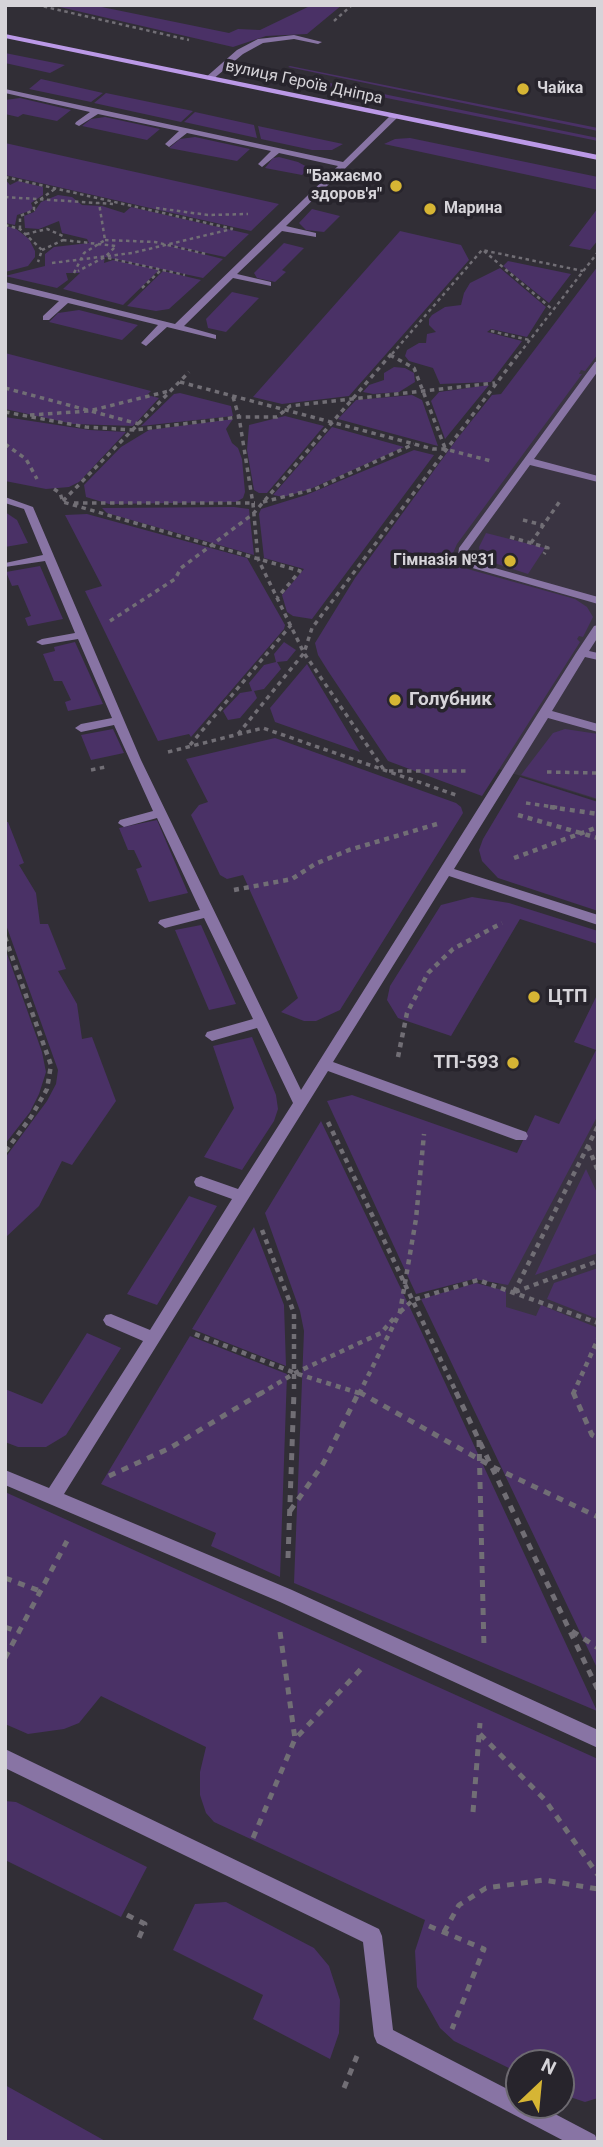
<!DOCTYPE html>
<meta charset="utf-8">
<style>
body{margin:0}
#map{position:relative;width:603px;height:2147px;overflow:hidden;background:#312e36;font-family:Roboto,sans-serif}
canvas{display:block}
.frame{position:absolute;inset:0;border:7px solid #d6d4d9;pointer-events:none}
.north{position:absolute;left:505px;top:2049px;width:70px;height:70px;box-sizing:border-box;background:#27242c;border:2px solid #6d6a71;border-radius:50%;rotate:26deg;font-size:19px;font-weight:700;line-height:28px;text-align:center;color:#d6d4d9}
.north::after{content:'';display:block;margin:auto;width:24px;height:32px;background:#d6b534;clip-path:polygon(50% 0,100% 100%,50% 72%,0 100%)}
</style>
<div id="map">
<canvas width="603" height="2147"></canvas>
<div class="frame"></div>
<div class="north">N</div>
</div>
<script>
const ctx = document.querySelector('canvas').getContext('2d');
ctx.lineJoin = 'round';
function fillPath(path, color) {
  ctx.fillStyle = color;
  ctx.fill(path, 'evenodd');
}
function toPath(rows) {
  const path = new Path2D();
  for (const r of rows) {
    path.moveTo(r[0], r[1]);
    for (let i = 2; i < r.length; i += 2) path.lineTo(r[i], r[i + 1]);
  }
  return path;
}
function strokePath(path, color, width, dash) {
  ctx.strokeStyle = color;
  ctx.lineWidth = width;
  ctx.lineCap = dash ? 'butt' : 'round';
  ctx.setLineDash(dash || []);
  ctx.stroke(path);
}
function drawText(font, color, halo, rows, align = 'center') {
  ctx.font = font + ' Roboto,sans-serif';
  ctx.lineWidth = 7;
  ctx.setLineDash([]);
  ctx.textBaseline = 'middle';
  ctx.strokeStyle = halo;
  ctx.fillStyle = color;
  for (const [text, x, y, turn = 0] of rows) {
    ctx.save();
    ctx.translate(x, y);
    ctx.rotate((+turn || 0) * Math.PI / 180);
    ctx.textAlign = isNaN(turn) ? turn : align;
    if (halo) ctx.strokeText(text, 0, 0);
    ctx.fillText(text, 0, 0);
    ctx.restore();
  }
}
fillPath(toPath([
 [598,322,598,800,415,743,348,661],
 [598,1071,598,1475,492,1297]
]), '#3a3442');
fillPath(toPath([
 [51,5,92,5,229,33,238,29,260,30,312,5,342,5,307,34,266,36,233,47],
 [5,53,65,65,50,73,5,63],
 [247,66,598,138,598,141,254,71],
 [290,66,598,128,598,131,288,67],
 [41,79,103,93,91,102,29,89],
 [106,93,193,111,181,122,94,103],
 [20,98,71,110,57,121,23,114,18,117,5,114,5,100],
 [195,112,254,125,257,138,184,122],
 [105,117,160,129,147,140,82,126,91,119],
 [258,126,343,144,332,150,312,150,261,139],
 [195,137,250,149,237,161,169,148,180,139],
 [410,138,598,177,598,190,384,144,395,139],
 [5,143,279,204,251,231,5,175],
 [279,157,298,162,309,168,302,175,265,168,273,158],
 [5,179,10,185,18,181,43,187,43,195,31,203,33,208,30,211,17,215,15,225,5,223],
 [58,195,72,197,82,205,102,206,124,213,131,207,249,234,225,257,155,242,223,259,203,278,105,257,104,263,113,260,159,270,123,305,63,289,80,273,66,273,68,280,57,288,5,276,45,266,45,254,54,247,89,243,87,239,62,233,59,221,39,229,25,228,24,216,34,212,41,202],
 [598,208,598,240,590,250,569,246],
 [312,209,340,216,324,232,306,230,299,223],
 [5,226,15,228,29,239,35,251,35,257,28,266,5,272],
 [400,231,461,245,469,260,349,396,282,404,253,397],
 [284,243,304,248,282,270,286,272,275,282,257,278,254,273],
 [508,261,571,274,549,303,503,266],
 [598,266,598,354,585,371,581,370,579,374,582,374,457,544,452,555,464,568,575,599,587,607,593,617,583,637,579,636,577,639,580,642,482,796,388,761,328,671,318,655,315,643,355,578,457,439,492,395,501,394],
 [500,268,546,307,527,337,491,329,487,332,522,341,491,382,440,384,433,368,409,361,405,356,407,350,419,343,426,343,427,334,436,332,429,325,429,319,432,315,445,307,461,305,464,293,470,283],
 [163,271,201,280,169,309,156,311,127,306],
 [232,292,259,298,226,332,208,328,206,319],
 [79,310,138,325,122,340,49,322,58,313],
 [5,353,151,391,147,395,159,398,133,426,73,424,5,409],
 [394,367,405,368,414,373,415,382,399,392,373,394,363,392,369,385,384,380,384,373],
 [489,385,445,439,431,401,439,392],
 [180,393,231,406,233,416,141,426,174,394],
 [412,395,422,400,438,446,338,419,356,400],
 [285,416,324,426,267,493,259,493,254,490,247,450,249,425],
 [5,417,90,430,126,432,79,482,69,487,46,489,5,481],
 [233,419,226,429,232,443,238,448,242,459,245,492,243,498,236,502,109,504,86,497,84,485,121,447,149,430],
 [332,427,404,447,308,490,283,497,273,495],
 [414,450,434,455,312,619,293,616,287,612,282,595,304,569,264,558,259,514,261,509,306,495],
 [234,507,249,509,254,555,107,513,102,508],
 [5,512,17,520,28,543,5,547],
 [87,514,247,558,285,625,284,629,191,737,189,734,158,741,85,591,102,586,65,515],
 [486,533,545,548,528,574,485,560,480,553,479,547],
 [40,566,63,619,28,626,25,618,31,616,18,585,12,586,6,572],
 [75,642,103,704,68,711,65,702,71,700,62,681,54,681,43,654,55,651,54,647],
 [284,642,296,650,287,661,277,662,281,669,264,689,254,691,257,698,240,718,228,720,223,711,240,693,252,691,249,683,264,665,276,662,274,654],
 [307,664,360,752,275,722,270,708],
 [113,729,124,753,91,760,81,735],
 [565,729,598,734,598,799,521,775,553,733],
 [275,738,456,803,461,807,463,813,340,1010,316,1021,304,1021,281,1012,298,998,243,875,227,879,220,875,191,815,199,805,208,802,186,759],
 [520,777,598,802,598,911,498,878,482,861,479,850,483,839],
 [157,820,188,893,149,902,136,869,142,867,134,850,128,850,119,828],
 [5,822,8,822,24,863,19,865,36,893,40,924,48,924,66,969,58,971,77,1004,82,1039,92,1037,116,1101,72,1165,62,1161,39,1206,5,1238,5,1158,47,1101,56,1084,58,1070,5,922],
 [472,897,509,903,598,931,598,944,520,919,451,1036,398,1018,387,1000,390,986,441,905],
 [201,925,236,1004,209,1010,175,930],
 [5,948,42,1052,46,1072,39,1094,30,1112,5,1144],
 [598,993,598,1115,508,1285,474,1279,416,1294,327,1101,352,1095,517,1153,535,1115,559,1124,596,1050,574,1042],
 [252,1037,276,1095,278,1109,274,1121,242,1170,204,1157,234,1108,213,1046],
 [321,1121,422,1333,597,1711,294,1583,304,1331,300,1311,265,1213],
 [586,1169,598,1195,598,1253,535,1275],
 [189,1196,217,1206,157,1305,127,1294],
 [254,1227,284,1305,286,1366,192,1329],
 [598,1268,598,1319,547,1299,554,1283],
 [476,1283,506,1291,506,1307,536,1316,541,1305,598,1328,598,1670,421,1299],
 [87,1333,121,1348,66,1435,46,1447,18,1447,5,1442,5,1389,42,1404],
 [190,1336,287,1374,280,1577,211,1546,216,1533,101,1484],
 [5,1492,598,1759,598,2098,585,2102,561,2094,561,2063,519,2063,519,2073,454,2041,440,2028,417,1987,415,1951,425,1920,214,1822,206,1813,200,1795,200,1772,206,1747,101,1696,79,1723,64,1729,28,1734,5,1724],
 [5,1801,16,1802,147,1867,121,1917,5,1860],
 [226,1902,314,1948,329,1966,340,2000,339,2033,330,2059,253,2019,263,1995,173,1950,195,1904],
 [5,2085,107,2142,5,2142]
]), '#4a3166');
strokePath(toPath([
 [37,5,189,40],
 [334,21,352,5],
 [5,177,233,229],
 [5,197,113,204],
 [156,208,208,215,248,214],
 [5,225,20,229,42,250,38,262],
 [20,229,20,216,34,210,34,204,56,188],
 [26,234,47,229,63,236,63,240,42,250],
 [63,240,116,246,105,257,78,271],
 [105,240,155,242,206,254],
 [484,251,553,310],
 [108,258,185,275],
 [52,263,132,253,232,229],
 [74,273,84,253,105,240,99,203],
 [142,288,161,270],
 [491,331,529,340],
 [392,354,482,250,583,271],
 [519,354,598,252]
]), '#716e75', 2.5, [3.5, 3.5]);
strokePath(toPath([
 [390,355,414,368,445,448],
 [180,382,433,449,445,449,491,461],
 [5,388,139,424],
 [233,397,239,417,253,504,258,559,304,653,384,770],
 [5,412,86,427,134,430,239,417,277,417,290,406,495,383],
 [30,415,89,411,169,391],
 [5,444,26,459,37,479],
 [54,489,60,493,63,502,300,571,277,598],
 [63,501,189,372],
 [263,502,315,489,414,444],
 [74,503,255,503],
 [523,520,543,525],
 [510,537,548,548,544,554],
 [531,543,560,501],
 [110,621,175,579,181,568,253,514,393,352],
 [238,734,304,653,312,628,520,352],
 [190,745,291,625],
 [168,752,263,728,456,795],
 [91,770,105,767],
 [389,771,468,771],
 [547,772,598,773],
 [526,803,561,808]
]), '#716e75', 3.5, [4.5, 4.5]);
strokePath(toPath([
 [550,807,598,814],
 [518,815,598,838],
 [514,858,598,827],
 [234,890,292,879,315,864,349,850,437,824],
 [5,937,51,1065,47,1089,31,1117,5,1152],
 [398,1057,407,1013,428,973,453,949,502,923],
 [328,1122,457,1394],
 [588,1146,598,1171],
 [262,1230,294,1313,294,1394],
 [514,1292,598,1126],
 [515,1292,598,1261],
 [400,1312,413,1300,478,1280,598,1323],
 [195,1334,295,1373,362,1394],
 [260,1394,295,1373,381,1333,394,1318],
 [359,1394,400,1312,416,1219,424,1134],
 [573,1394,598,1339]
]), '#716e75', 4.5, [5, 5]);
strokePath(toPath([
 [359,1392,493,1467,598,1517],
 [456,1392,598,1690],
 [573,1392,592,1435,598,1438],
 [479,1440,484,1648],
 [109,1476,170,1448,263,1392],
 [290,1511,323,1464,359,1392],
 [288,1558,294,1392],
 [5,1578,40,1591],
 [5,1627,19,1632],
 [572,1631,598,1648],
 [280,1632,295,1739],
 [5,1658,67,1541],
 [480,1734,545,1800,598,1875],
 [473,1812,480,1723],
 [253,1838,295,1739,362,1668],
 [127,1915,145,1924,138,1940],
 [429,1926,484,1949,452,2029],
 [444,1932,459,1905,486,1888,544,1880,598,1889],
 [344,2088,357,2056]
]), '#716e75', 5, [7, 7]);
fillPath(toPath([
 [294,35,322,42,318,44,294,39,263,43,243,54,212,80,205,78,237,50,258,39,294,35],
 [5,89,343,162,392,114,399,116,286,226,316,233,316,237,282,231,237,274,271,282,271,286,233,278,184,326,216,335,216,339,167,327,146,346,141,343,158,325,68,303,49,320,43,320,43,316,59,301,5,288,5,282,175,324,338,166,279,153,262,167,258,164,271,151,187,133,169,147,165,144,179,131,98,114,79,126,75,124,76,122,90,112,5,93,5,89],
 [598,361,598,371,534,459,598,476,598,482,530,465,468,550,468,555,477,563,598,597,598,604,469,567,458,556,459,548,595,362,598,361],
 [5,497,33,507,141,760,301,1090,576,653,594,626,598,625,598,637,589,651,598,653,598,660,585,657,552,711,598,724,598,732,548,718,454,869,598,915,598,925,449,876,333,1062,526,1132,528,1136,526,1140,516,1140,328,1071,64,1494,292,1590,598,1730,598,1748,280,1602,5,1485,5,1470,49,1488,143,1341,106,1325,103,1320,106,1315,111,1314,150,1330,232,1199,196,1186,194,1182,196,1178,201,1176,238,1189,293,1103,257,1028,212,1041,205,1036,207,1032,253,1019,204,918,165,928,158,923,160,920,200,910,157,818,124,827,118,823,120,820,153,811,114,725,81,732,75,728,81,724,112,718,78,639,42,645,36,642,42,639,75,633,45,561,5,567,5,563,43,555,24,509,5,503,5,497],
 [5,1749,379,1929,382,1936,393,2030,519,2095,519,2105,538,2105,595,2135,598,2142,566,2142,377,2043,374,2036,363,1942,5,1768,5,1749]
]), '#8874a4');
fillPath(toPath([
 [5,34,598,155,598,160,5,38,5,34]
]), '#bb99e7');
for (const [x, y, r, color] of [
 [523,89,7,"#d6b534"],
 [396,186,7,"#d6b534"],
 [430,209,7,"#d6b534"],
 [510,561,7,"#d6b534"],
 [395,700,7,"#d6b534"],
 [534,997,7,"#d6b534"],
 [513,1063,7,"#d6b534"]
]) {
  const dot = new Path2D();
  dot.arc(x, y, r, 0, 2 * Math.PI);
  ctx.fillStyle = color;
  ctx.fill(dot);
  strokePath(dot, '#27242c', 2.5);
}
drawText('16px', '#d6d4d9', '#27242c', [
 ["вулиця Героїв Дніпра",304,83,12]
]);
drawText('bold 16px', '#d6d4d9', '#27242c', [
 ["Чайка",537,89],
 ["\"Бажаємо",382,177,"right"],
 ["здоров'я\"",382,195,"right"],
 ["Марина",444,209],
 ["Гімназія №31",496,561,"right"]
], 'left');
drawText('bold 19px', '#d6d4d9', '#27242c', [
 ["Голубник",409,700],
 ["ЦТП",548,997],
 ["ТП-593",499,1063,"right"]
], 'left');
</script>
